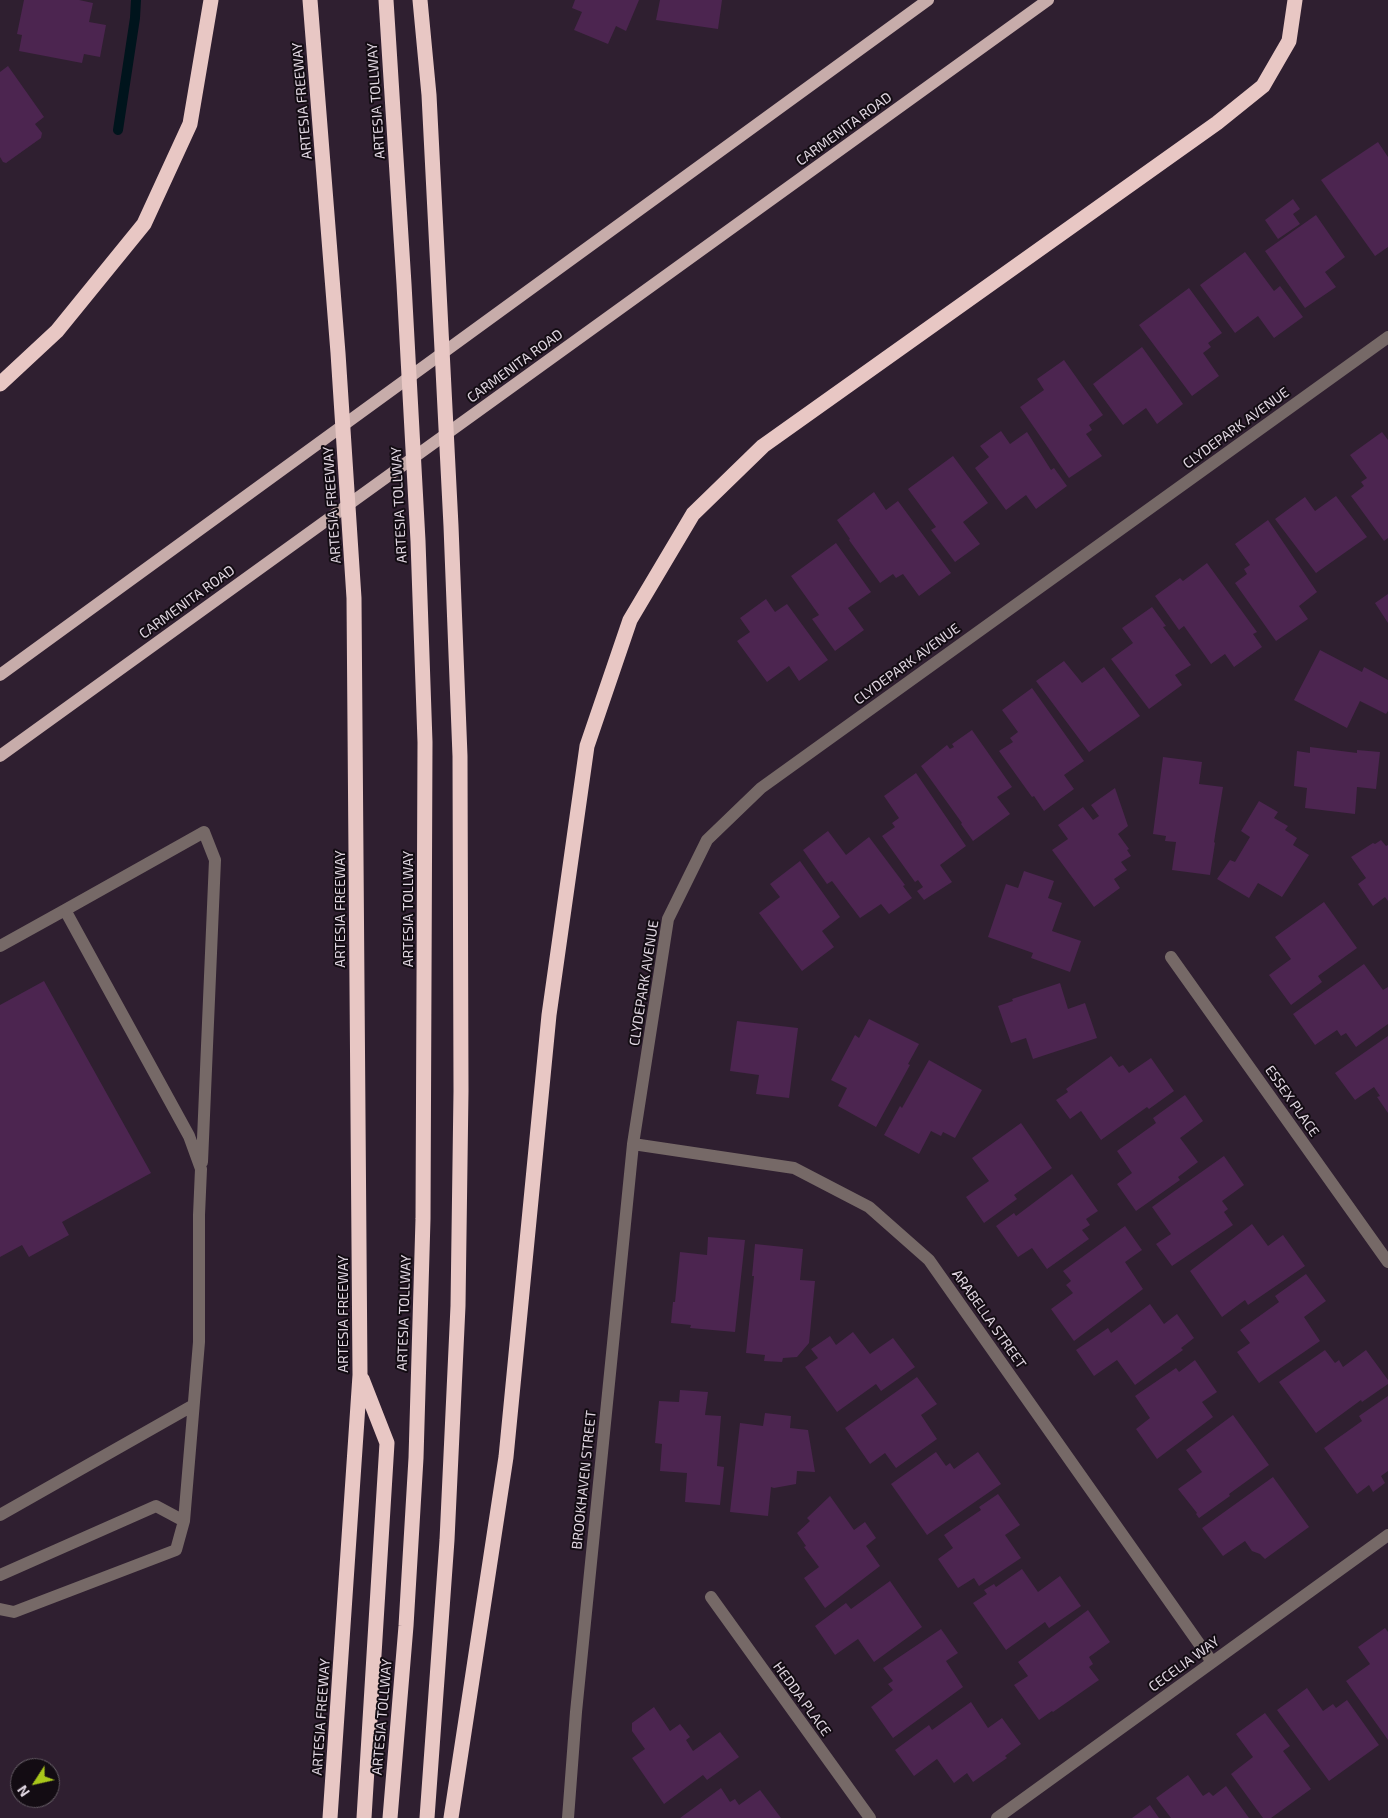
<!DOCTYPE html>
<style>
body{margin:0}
#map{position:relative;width:1388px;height:1818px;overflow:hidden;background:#2f1f30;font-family:"Exo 2",sans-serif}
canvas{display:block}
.north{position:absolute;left:10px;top:1758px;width:50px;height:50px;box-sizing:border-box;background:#130c13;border:1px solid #655d65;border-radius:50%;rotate:235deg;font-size:14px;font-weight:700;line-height:20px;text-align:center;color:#e0d6e1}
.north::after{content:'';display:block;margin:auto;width:18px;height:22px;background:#a9c71b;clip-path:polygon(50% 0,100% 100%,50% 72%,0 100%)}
</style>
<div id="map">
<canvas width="1388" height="1818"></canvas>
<div class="north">N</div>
</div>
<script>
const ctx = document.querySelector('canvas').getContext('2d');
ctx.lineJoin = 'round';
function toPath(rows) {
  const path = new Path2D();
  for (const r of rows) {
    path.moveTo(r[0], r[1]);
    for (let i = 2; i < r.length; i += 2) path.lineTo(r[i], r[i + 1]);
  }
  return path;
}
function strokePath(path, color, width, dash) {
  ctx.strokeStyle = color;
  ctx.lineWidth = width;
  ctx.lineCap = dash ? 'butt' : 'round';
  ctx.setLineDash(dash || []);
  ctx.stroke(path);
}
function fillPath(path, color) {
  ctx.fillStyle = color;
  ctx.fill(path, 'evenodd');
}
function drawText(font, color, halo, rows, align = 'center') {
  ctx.font = font + ' "Exo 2",sans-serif';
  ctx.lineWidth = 4;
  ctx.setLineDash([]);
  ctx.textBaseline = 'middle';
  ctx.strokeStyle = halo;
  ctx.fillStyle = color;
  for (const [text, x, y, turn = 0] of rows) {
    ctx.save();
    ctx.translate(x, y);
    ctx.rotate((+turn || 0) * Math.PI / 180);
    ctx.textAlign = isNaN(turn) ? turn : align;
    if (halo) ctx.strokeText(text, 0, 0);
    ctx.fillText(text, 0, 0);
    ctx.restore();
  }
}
strokePath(toPath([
 [118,130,135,18,136,0]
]), '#00141c', 10);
fillPath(toPath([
 [24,0,79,0,93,3,89,22,106,25,100,57,84,54,82,63,19,51,22,35,17,34],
 [575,0,639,0,626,31,616,26,608,44,574,30,582,12,572,8],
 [660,0,722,0,718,29,656,20],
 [8,66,44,117,35,124,42,133,41,138,6,163,3,162,0,157,0,72],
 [1378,142,1388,157,1388,247,1375,256,1321,180],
 [1293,199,1300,209,1293,214,1300,224,1278,239,1265,220],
 [1316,215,1345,257,1325,272,1336,287,1305,308,1265,251],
 [1245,252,1274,291,1280,286,1303,317,1274,338,1258,316,1235,333,1200,285],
 [1189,288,1222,333,1208,343,1211,347,1203,353,1219,376,1192,396,1139,325],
 [1142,347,1183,404,1157,424,1146,408,1123,425,1093,384],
 [1064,360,1103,415,1089,425,1092,430,1086,434,1102,456,1069,478,1020,407,1044,390,1037,379],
 [1001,431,1010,444,1027,432,1051,470,1054,468,1067,486,1036,509,1026,495,1006,510,975,468,989,457,980,446],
 [1382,432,1388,440,1388,538,1384,541,1351,496,1364,486,1361,482,1367,478,1350,455],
 [953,456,988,503,963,522,980,544,955,562,931,530,936,527,908,489],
 [874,492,886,510,898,501,951,573,919,596,903,574,896,578,893,574,880,583,849,540,850,539,837,520],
 [1336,496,1367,537,1316,573,1275,519,1305,497,1315,511],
 [1268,520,1317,592,1299,606,1308,619,1276,641,1235,583,1247,574,1244,569,1250,565,1235,544],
 [836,543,871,592,848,608,864,630,835,651,812,619,819,615,791,576],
 [1207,563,1257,632,1253,634,1262,647,1234,667,1225,654,1211,664,1184,626,1179,630,1155,596,1180,578,1183,581],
 [1388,594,1388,623,1375,603],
 [766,599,775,612,787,604,828,660,799,681,789,666,767,682,737,641,750,632,740,618],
 [1152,607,1166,626,1163,627,1191,665,1175,675,1182,685,1149,709,1111,659,1133,643,1122,628],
 [1320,650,1362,672,1364,667,1388,680,1388,711,1386,714,1360,701,1347,728,1294,700],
 [1064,661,1082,683,1104,667,1140,716,1089,752,1036,681],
 [1032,688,1084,761,1064,775,1074,789,1044,811,1034,796,1032,797,999,751,1013,742,1010,738,1018,732,1002,710],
 [972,730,1012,787,997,797,1010,814,973,841,961,824,962,823,921,766,947,745,950,749,954,747,952,744],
 [1310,747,1357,753,1357,750,1380,752,1376,789,1357,787,1355,814,1305,808,1307,788,1294,786,1297,751,1310,753],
 [1163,757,1202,762,1199,784,1223,787,1214,842,1215,843,1210,875,1172,870,1176,842,1165,841,1166,836,1153,834],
 [916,773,966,846,940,865,952,882,924,900,917,891,923,887,918,880,915,882,882,836,895,827,892,823,899,818,884,796],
 [1115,788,1128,826,1118,834,1129,849,1127,850,1131,856,1121,862,1127,870,1114,879,1120,888,1094,907,1052,850,1068,839,1058,825,1083,807,1093,820,1099,816,1091,805],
 [1259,801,1278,812,1274,818,1288,826,1285,830,1297,838,1293,845,1309,855,1282,897,1258,883,1249,898,1217,879,1230,860,1235,862,1250,837,1241,831],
 [828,831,846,855,869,837,905,885,903,886,912,898,889,914,881,904,860,918,832,881,827,884,803,850],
 [1381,840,1386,846,1388,845,1388,901,1385,897,1373,906,1358,884,1366,878,1351,857,1373,843,1375,844],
 [800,861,840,917,822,931,834,947,802,971,759,913,780,897,770,884],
 [1024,871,1054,881,1048,898,1062,903,1052,931,1081,941,1070,972,1031,958,1033,953,988,937,1006,884,1018,888],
 [1324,902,1357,948,1318,976,1322,982,1291,1005,1269,975,1291,959,1275,937],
 [1364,964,1383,990,1388,987,1388,1024,1356,1047,1346,1033,1341,1036,1337,1030,1315,1045,1293,1014],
 [44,981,151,1173,62,1222,69,1235,29,1257,22,1245,0,1257,0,1005],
 [1060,983,1068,1009,1085,1003,1097,1038,1033,1059,1026,1038,1011,1043,998,1006,1013,1001,1012,999],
 [869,1019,919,1044,908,1064,910,1065,876,1127,838,1106,847,1088,831,1080,855,1035,859,1038],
 [737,1021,798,1028,789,1098,756,1094,759,1075,730,1071],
 [1388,1036,1388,1113,1377,1097,1380,1096,1374,1087,1355,1100,1335,1073],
 [1111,1056,1119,1067,1123,1065,1129,1073,1151,1058,1174,1091,1149,1109,1147,1107,1101,1140,1081,1111,1070,1119,1056,1100,1068,1092,1066,1089],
 [929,1060,982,1090,955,1138,943,1132,941,1136,931,1131,919,1154,884,1135,900,1106,902,1108],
 [1185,1095,1203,1121,1180,1138,1198,1162,1178,1177,1180,1180,1136,1211,1117,1184,1132,1173,1117,1151,1156,1123,1153,1118],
 [1021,1123,1052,1168,1014,1195,1017,1199,984,1223,966,1197,989,1181,972,1158],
 [1224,1156,1244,1185,1222,1201,1228,1209,1224,1212,1233,1225,1172,1266,1156,1244,1171,1234,1152,1207],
 [1072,1174,1098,1211,1086,1219,1090,1225,1082,1230,1089,1239,1047,1269,1032,1248,1018,1257,996,1226,1014,1213,1016,1216],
 [1252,1224,1268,1246,1283,1235,1305,1266,1248,1305,1245,1300,1222,1317,1190,1271],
 [1125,1226,1142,1250,1125,1262,1143,1289,1074,1341,1051,1309,1073,1293,1066,1285,1071,1281,1063,1271],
 [708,1237,745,1240,735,1332,690,1328,691,1325,671,1323,673,1302,675,1302,680,1252,707,1255],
 [755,1244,803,1249,800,1280,815,1281,809,1343,797,1357,783,1358,782,1362,764,1361,765,1355,746,1353,754,1276,752,1276],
 [1306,1274,1326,1301,1304,1317,1320,1341,1259,1383,1237,1352,1250,1343,1240,1330,1279,1302,1275,1296],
 [1150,1304,1164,1324,1177,1314,1194,1338,1181,1348,1183,1350,1135,1385,1117,1360,1094,1376,1076,1350,1108,1328,1111,1333],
 [853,1332,870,1354,893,1338,915,1367,881,1391,876,1384,837,1412,805,1367,818,1358,811,1349,830,1336,836,1345],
 [1325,1350,1335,1363,1339,1360,1343,1367,1366,1350,1388,1380,1388,1384,1362,1402,1361,1400,1316,1433,1279,1382],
 [1195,1360,1217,1392,1202,1402,1213,1417,1157,1459,1136,1429,1150,1418,1135,1396,1176,1368,1179,1372],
 [917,1377,937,1404,921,1415,937,1439,896,1468,885,1453,870,1464,845,1428],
 [680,1390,708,1392,705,1415,721,1416,717,1466,724,1467,720,1505,685,1502,687,1473,660,1471,662,1444,655,1443,659,1401,679,1402],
 [1388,1396,1388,1471,1381,1476,1385,1483,1373,1492,1369,1485,1357,1494,1324,1448,1362,1421,1359,1416],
 [765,1413,791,1416,790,1428,808,1430,815,1472,797,1471,796,1484,774,1488,771,1487,768,1516,730,1512,740,1423,763,1426],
 [1233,1415,1269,1465,1229,1494,1230,1496,1199,1518,1196,1514,1197,1513,1178,1489,1202,1472,1186,1450],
 [936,1452,946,1466,950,1463,954,1469,978,1452,1001,1484,927,1535,891,1484],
 [1273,1477,1309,1527,1265,1559,1260,1554,1252,1551,1245,1541,1223,1556,1202,1528],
 [998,1494,1020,1525,1005,1535,1021,1558,979,1586,974,1578,958,1588,938,1559,953,1548,944,1535,981,1510,979,1507],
 [830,1496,854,1530,865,1522,876,1538,866,1546,880,1566,825,1608,804,1578,819,1567,804,1547,806,1546,797,1533,810,1521,807,1518],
 [1022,1569,1038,1592,1060,1576,1081,1606,1049,1628,1045,1622,1006,1650,973,1603,987,1594,984,1590,994,1584,996,1587],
 [890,1581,922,1627,874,1662,858,1639,835,1655,815,1626,846,1603,851,1609],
 [1088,1610,1110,1642,1089,1657,1093,1664,1089,1667,1099,1680,1053,1712,1052,1711,1039,1720,1014,1685,1028,1676,1018,1662],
 [1385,1628,1388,1632,1388,1740,1346,1681,1370,1664,1358,1647],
 [941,1629,958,1653,946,1661,963,1687,893,1738,871,1707,893,1690,888,1684,893,1681,883,1668],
 [1307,1688,1323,1711,1333,1704,1336,1708,1347,1700,1379,1745,1329,1781,1277,1710],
 [971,1702,988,1728,1002,1718,1021,1744,1005,1756,1007,1758,973,1782,967,1773,954,1783,937,1759,914,1776,895,1750,929,1725,932,1730],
 [654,1707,670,1731,680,1724,690,1737,686,1740,693,1751,720,1732,739,1757,707,1780,703,1775,664,1804,632,1758,645,1749,632,1731,632,1723],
 [1265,1713,1290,1746,1283,1751,1311,1789,1271,1818,1263,1818,1231,1774,1253,1757,1236,1734],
 [1188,1775,1203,1796,1209,1792,1213,1796,1226,1786,1249,1818,1171,1818,1156,1798],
 [721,1788,730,1802,735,1799,739,1805,760,1790,781,1818,680,1818],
 [1150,1805,1159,1818,1132,1818]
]), '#4c2550');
strokePath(toPath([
 [65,910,204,832,215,860,202,1162],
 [0,946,65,910,189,1136,201,1169,199,1215,199,1342,184,1521,176,1550,14,1612,0,1609],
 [1171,957,1388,1262],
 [633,1144,794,1168,869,1207,929,1260,1212,1662],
 [0,1515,192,1406],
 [0,1575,156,1506,184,1521],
 [711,1597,870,1818],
 [568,1818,576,1712,633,1144,668,919,707,840,761,788,1388,337],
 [997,1818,1388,1535]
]), '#766967', 12);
strokePath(toPath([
 [0,675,928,0],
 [0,756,1048,0]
]), '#c7acaa', 12);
strokePath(toPath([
 [310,0,338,353,354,598,360,1375,330,1818],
 [386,0,404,284,418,541,425,742,423,1219,416,1458,406,1626,390,1818],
 [420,0,429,95,451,526,460,756,461,1091,458,1306,447,1540,427,1818],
 [0,384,57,331,144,224,190,124,211,0],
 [362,1379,387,1443,364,1818],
 [451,1818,506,1457,549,1015,587,746,630,620,693,514,763,446,1217,123,1263,86,1289,41,1295,0]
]), '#e8c7c4', 15);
drawText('14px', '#e0d6e1', '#130c13', [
 ["ARTESIA FREEWAY",302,101,-95],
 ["ARTESIA TOLLWAY",376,101,-94],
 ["CARMENITA ROAD",844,129,-36],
 ["CARMENITA ROAD",515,366,-36],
 ["CLYDEPARK AVENUE",1236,428,-36],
 ["ARTESIA FREEWAY",332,505,-94],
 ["ARTESIA TOLLWAY",399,505,-93],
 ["CARMENITA ROAD",187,602,-36],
 ["CLYDEPARK AVENUE",907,664,-36],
 ["ARTESIA FREEWAY",340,909,-90],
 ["ARTESIA TOLLWAY",408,909,-90],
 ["CLYDEPARK AVENUE",644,983,-81],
 ["ESSEX PLACE",1292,1101,55],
 ["ARTESIA TOLLWAY",404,1313,-88],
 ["ARTESIA FREEWAY",343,1314,-90],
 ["ARABELLA STREET",989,1319,55],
 ["BROOKHAVEN STREET",584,1480,-84],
 ["CECELIA WAY",1184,1664,-36],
 ["HEDDA PLACE",802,1699,54],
 ["ARTESIA FREEWAY",321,1717,-86],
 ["ARTESIA TOLLWAY",382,1717,-85]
]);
</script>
